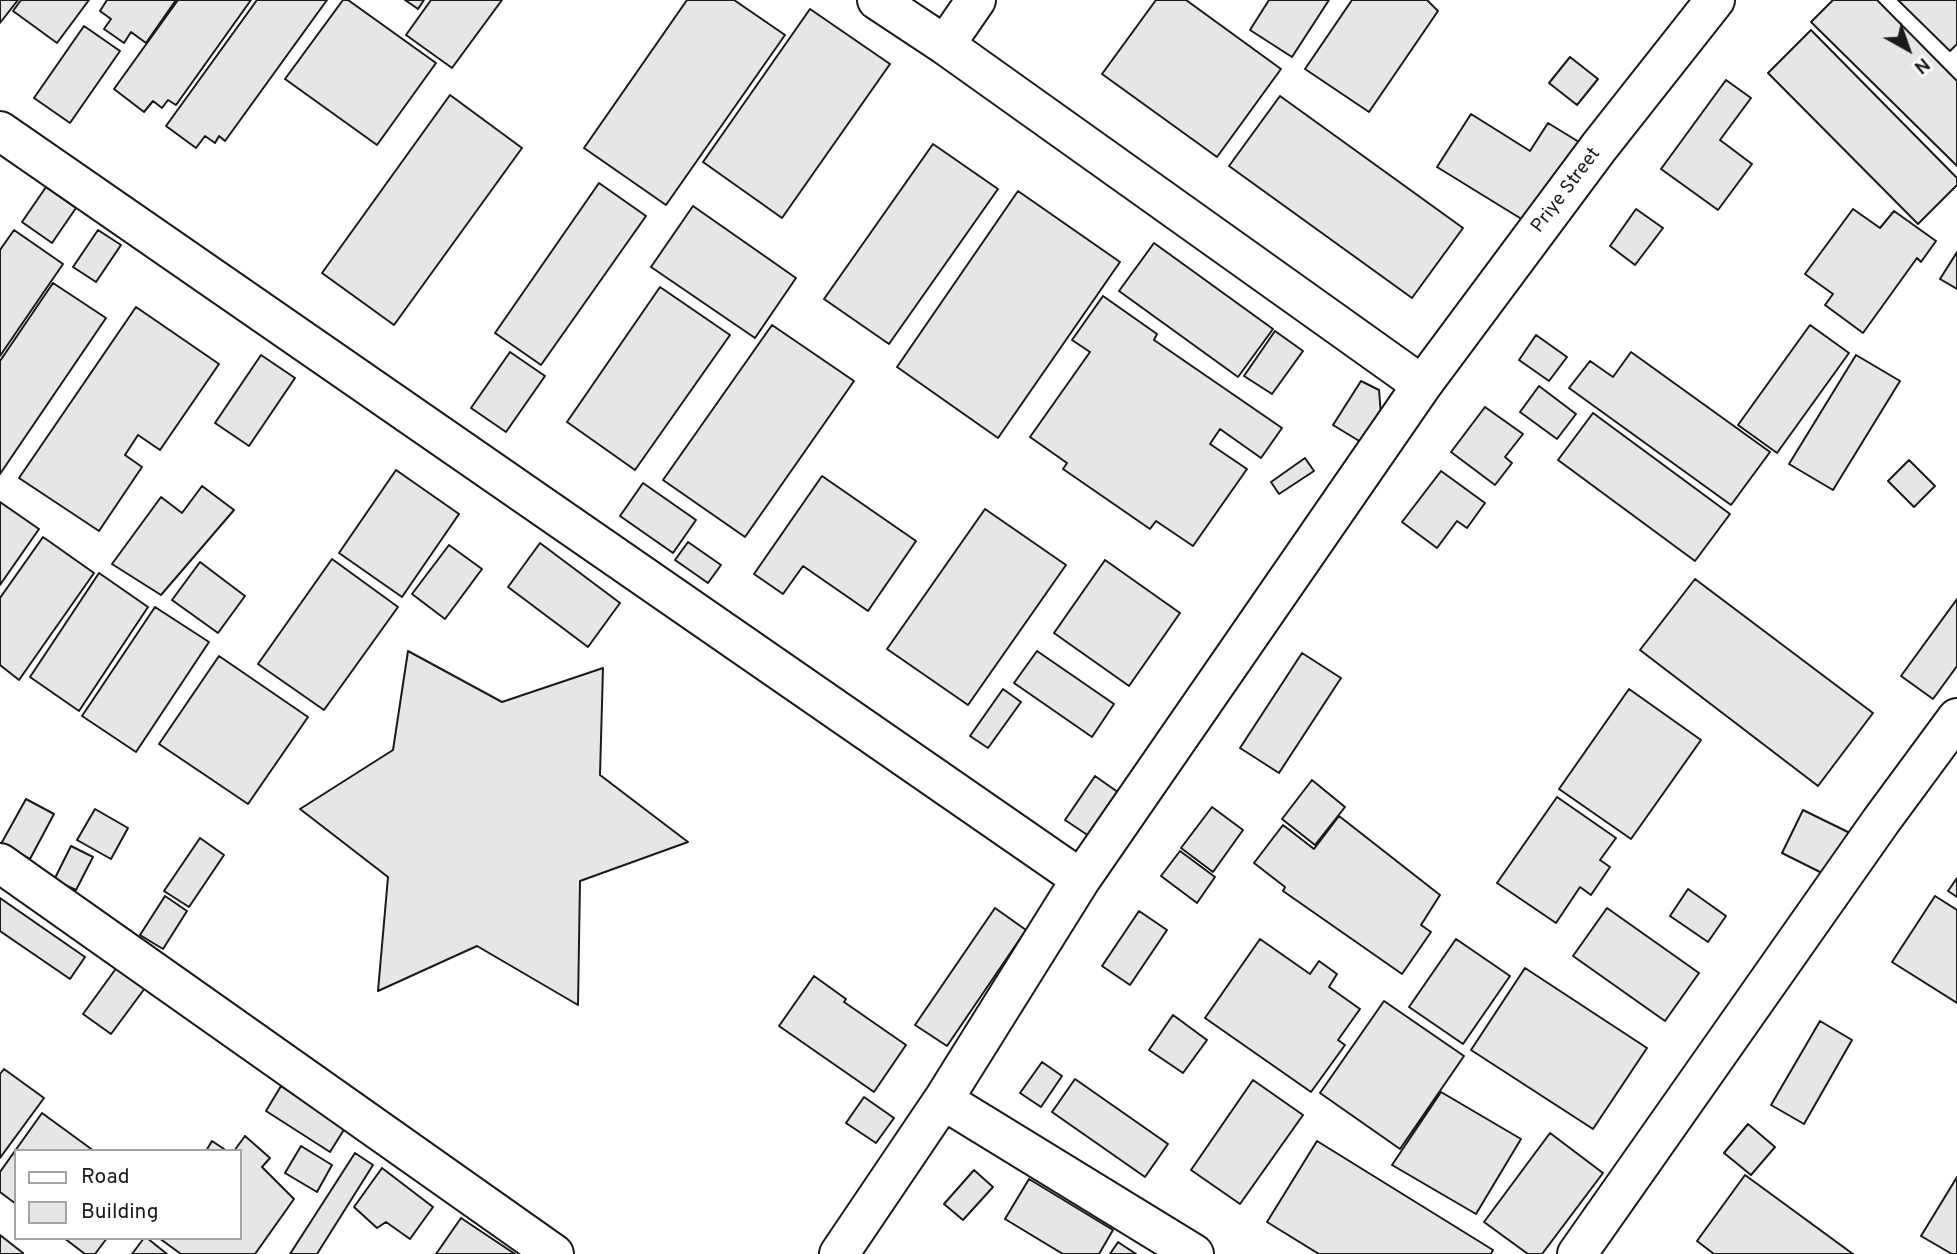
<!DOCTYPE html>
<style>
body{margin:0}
#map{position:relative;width:1957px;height:1254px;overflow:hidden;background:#fff;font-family:Overpass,sans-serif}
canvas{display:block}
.legend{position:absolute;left:14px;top:1149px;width:228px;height:91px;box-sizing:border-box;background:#fff;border:2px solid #a3a3a3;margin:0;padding:9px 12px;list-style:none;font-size:21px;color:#1a1a1a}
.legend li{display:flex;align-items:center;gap:14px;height:35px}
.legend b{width:35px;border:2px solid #a3a3a3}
.north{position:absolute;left:1873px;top:14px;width:70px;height:70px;-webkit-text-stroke:5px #fff;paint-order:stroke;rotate:140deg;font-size:19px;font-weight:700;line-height:28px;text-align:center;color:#1a1a1a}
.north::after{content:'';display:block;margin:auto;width:24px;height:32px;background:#1a1a1a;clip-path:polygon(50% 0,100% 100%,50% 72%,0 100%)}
</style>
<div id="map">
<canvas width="1957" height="1254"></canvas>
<ul class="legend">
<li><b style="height:9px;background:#fff"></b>Road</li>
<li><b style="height:19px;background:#e6e6e6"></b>Building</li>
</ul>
<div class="north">N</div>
</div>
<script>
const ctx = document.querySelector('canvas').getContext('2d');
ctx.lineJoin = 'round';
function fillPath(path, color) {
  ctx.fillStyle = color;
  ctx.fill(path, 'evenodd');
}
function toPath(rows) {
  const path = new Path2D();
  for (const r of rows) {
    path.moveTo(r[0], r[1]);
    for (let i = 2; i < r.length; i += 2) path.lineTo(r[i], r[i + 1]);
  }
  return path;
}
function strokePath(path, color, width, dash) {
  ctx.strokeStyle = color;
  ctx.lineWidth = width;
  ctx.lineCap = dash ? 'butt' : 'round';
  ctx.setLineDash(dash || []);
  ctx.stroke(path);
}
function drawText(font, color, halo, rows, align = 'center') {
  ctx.font = font + ' Overpass,sans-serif';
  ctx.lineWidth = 5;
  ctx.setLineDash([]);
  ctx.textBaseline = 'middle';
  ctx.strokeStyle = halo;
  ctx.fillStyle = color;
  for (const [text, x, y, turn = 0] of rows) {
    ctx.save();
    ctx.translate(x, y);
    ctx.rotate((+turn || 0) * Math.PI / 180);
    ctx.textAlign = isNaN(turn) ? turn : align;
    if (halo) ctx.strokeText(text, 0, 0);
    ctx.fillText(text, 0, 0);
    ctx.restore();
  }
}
const building = toPath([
 [0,0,18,0,0,23,0,0],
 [21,0,89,0,57,43,13,11,21,0],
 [107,0,176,0,146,43,131,32,124,43,104,29,111,19,100,11,107,0],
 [178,0,251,0,176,105,168,100,162,108,153,101,144,112,114,89,178,0],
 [257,0,327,0,225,141,219,136,215,143,205,136,196,148,166,126,257,0],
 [343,0,348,0,436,63,377,145,285,79,343,0],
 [405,0,424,0,418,9,405,0],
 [431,0,502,0,452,68,406,35,431,0],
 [687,0,734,0,785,35,666,205,584,148,687,0],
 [1156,0,1186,0,1281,69,1217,157,1102,74,1156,0],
 [1269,0,1329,0,1292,57,1250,30,1269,0],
 [1352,0,1427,0,1438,11,1369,112,1305,69,1352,0],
 [1833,0,1877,0,1957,81,1957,166,1811,22,1833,0],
 [1898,0,1957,0,1957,44,1950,51,1898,0],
 [810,9,890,64,782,218,703,162,810,9],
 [84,26,120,51,70,123,34,98,84,26],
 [1811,30,1957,178,1957,185,1918,224,1768,73,1811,30],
 [1570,57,1598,79,1577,105,1549,83,1570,57],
 [1726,80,1751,98,1720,140,1752,164,1718,210,1661,169,1726,80],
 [450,95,522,148,394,325,322,273,450,95],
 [1280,96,1463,228,1412,298,1229,166,1280,96],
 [1471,114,1530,151,1548,123,1579,142,1528,223,1437,167,1471,114],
 [933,144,998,189,889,344,824,299,933,144],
 [599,183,646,216,541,365,495,333,599,183],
 [46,187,76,208,52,243,22,222,46,187],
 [1018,191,1120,262,998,438,897,367,1018,191],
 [693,206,796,278,755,338,651,267,693,206],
 [1636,209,1663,228,1635,265,1610,246,1636,209],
 [1853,209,1880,228,1894,211,1936,241,1921,262,1917,258,1863,333,1825,305,1833,294,1805,274,1853,209],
 [14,230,63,264,0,356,0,250,14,230],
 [98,230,121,245,96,282,73,267,98,230],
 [1154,243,1273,329,1238,377,1119,291,1154,243],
 [1957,252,1957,289,1940,279,1957,252],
 [53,283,106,318,0,474,0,361,53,283],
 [660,287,730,335,635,470,567,422,660,287],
 [1103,296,1157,334,1154,340,1282,428,1261,458,1220,429,1210,444,1247,469,1193,546,1156,521,1150,529,1063,469,1067,463,1030,437,1090,352,1072,340,1103,296],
 [136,307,219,364,160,450,138,435,125,455,142,467,99,531,19,478,136,307],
 [772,325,854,381,745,537,663,480,772,325],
 [1810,325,1849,353,1777,453,1738,425,1810,325],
 [1275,331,1303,351,1272,394,1244,376,1275,331],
 [1536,335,1567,357,1549,381,1519,360,1536,335],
 [510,352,545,376,506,432,471,408,510,352],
 [1631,352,1770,452,1731,505,1569,388,1590,361,1613,377,1631,352],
 [261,355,295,378,249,446,215,423,261,355],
 [1856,355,1900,381,1833,490,1789,464,1856,355],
 [1361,381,1379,390,1382,427,1369,447,1333,425,1361,381],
 [1539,386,1576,414,1557,439,1520,412,1539,386],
 [1485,407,1523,434,1505,457,1512,463,1495,485,1451,452,1485,407],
 [1593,413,1730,514,1695,561,1558,460,1593,413],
 [1305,458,1314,471,1279,494,1271,482,1305,458],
 [1909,460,1935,486,1914,507,1888,481,1909,460],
 [396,470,459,514,402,597,339,553,396,470],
 [1441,471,1485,503,1467,528,1457,521,1437,548,1402,522,1441,471],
 [822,476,916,541,868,611,803,566,783,594,754,574,822,476],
 [643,483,696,520,673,553,620,516,643,483],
 [202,486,234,510,161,595,112,564,161,497,182,513,202,486],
 [0,502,39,529,0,585,0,502],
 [985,509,1066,565,968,705,887,649,985,509],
 [43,537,94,573,19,680,0,665,0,598,43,537],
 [688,542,721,565,708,583,675,560,688,542],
 [540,543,620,603,588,647,508,587,540,543],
 [449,545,482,569,445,619,412,594,449,545],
 [332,559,398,607,324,710,258,664,332,559],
 [1105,560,1180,613,1129,686,1054,633,1105,560],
 [200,562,245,596,218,633,172,600,200,562],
 [99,573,148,607,79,711,30,677,99,573],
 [1695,579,1873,713,1818,786,1640,650,1695,579],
 [1957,599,1957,666,1933,699,1901,676,1957,599],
 [155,607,209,642,136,752,82,716,155,607],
 [408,651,502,702,603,668,600,775,688,842,580,881,578,1005,477,946,378,991,388,877,300,809,393,750,408,651],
 [1037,651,1114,704,1092,737,1014,683,1037,651],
 [1302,653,1341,678,1279,773,1240,748,1302,653],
 [219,656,308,717,248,804,159,744,219,656],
 [1003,689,1021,702,988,748,970,736,1003,689],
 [1629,689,1701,740,1631,839,1559,789,1629,689],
 [1095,776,1122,795,1092,838,1065,820,1095,776],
 [1312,780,1345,807,1315,845,1282,819,1312,780],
 [1557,797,1616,838,1600,860,1610,867,1591,895,1580,887,1556,923,1497,883,1557,797],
 [26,799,54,814,30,859,1,844,26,799],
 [1212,807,1243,830,1213,872,1181,848,1212,807],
 [95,809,128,828,111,859,77,840,95,809],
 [1803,810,1852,834,1830,877,1782,853,1803,810],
 [1339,816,1440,895,1421,925,1431,932,1402,974,1283,891,1285,887,1254,863,1283,825,1314,849,1339,816],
 [200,838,224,855,189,907,164,891,200,838],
 [71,846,93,857,76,890,54,880,71,846],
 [1180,851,1215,877,1197,903,1161,876,1180,851],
 [1957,878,1957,897,1948,891,1957,878],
 [1688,889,1726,916,1708,942,1670,916,1688,889],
 [165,896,187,911,163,949,140,935,165,896],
 [1935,896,1957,910,1957,1003,1892,962,1935,896],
 [0,898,85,957,70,979,0,931,0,898],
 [995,908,1026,930,947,1046,915,1025,995,908],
 [1607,908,1699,973,1665,1021,1573,956,1607,908],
 [1139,911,1167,930,1130,985,1102,966,1139,911],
 [1260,939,1310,974,1319,961,1337,974,1329,987,1360,1009,1338,1040,1345,1045,1311,1092,1205,1018,1260,939],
 [1456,939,1510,976,1463,1044,1409,1007,1456,939],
 [120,963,148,984,111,1034,83,1014,120,963],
 [1525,968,1647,1048,1593,1129,1471,1050,1525,968],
 [814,976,846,999,844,1002,906,1045,874,1092,779,1026,814,976],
 [1384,1001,1464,1056,1400,1149,1320,1093,1384,1001],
 [1173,1015,1207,1040,1183,1073,1149,1050,1173,1015],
 [1820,1021,1852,1040,1804,1124,1771,1105,1820,1021],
 [1042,1062,1062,1076,1041,1107,1020,1093,1042,1062],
 [4,1069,44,1098,0,1158,0,1074,4,1069],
 [1075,1079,1168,1144,1145,1177,1052,1112,1075,1079],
 [1253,1080,1303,1115,1240,1204,1191,1170,1253,1080],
 [281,1086,345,1128,330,1152,266,1111,281,1086],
 [1441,1092,1521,1139,1476,1214,1392,1165,1441,1092],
 [864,1097,894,1118,876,1143,846,1123,864,1097],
 [42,1113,94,1151,16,1151,16,1204,0,1192,0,1172,42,1113],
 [1748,1124,1775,1147,1751,1175,1724,1153,1748,1124],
 [1550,1133,1603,1173,1542,1254,1528,1254,1484,1222,1550,1133],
 [245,1136,270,1158,262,1167,294,1199,255,1254,181,1254,159,1238,240,1238,240,1151,234,1151,245,1136],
 [212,1141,227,1151,206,1151,212,1141],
 [1317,1141,1493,1250,1491,1254,1319,1254,1267,1222,1317,1141],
 [301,1146,332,1165,317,1192,285,1173,301,1146],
 [355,1153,373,1165,317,1254,290,1254,355,1153],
 [382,1168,433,1207,410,1239,386,1222,377,1228,354,1207,382,1168],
 [974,1170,993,1187,963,1220,944,1204,974,1170],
 [1745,1175,1853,1254,1714,1254,1697,1241,1745,1175],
 [1957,1177,1957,1254,1952,1254,1921,1236,1957,1177],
 [1029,1179,1113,1230,1099,1254,1063,1254,1005,1219,1029,1179],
 [461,1218,515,1254,436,1254,461,1218],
 [0,1235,23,1253,23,1254,0,1254,0,1235],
 [64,1238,107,1238,95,1254,85,1254,64,1238],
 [144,1238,147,1238,167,1254,132,1254,144,1238],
 [1118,1242,1136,1254,1110,1254,1118,1242]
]);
fillPath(building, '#e6e6e6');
strokePath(building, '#1a1a1a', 2);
const street = toPath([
 [877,0,945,45,1422,385],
 [945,45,976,0],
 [0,131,1081,879],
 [0,863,554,1254],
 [943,1100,1194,1254],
 [839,1254,943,1100,1081,879,1422,385,1599,147,1715,0],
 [1577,1254,1881,821,1957,718]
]);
strokePath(street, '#1a1a1a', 42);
strokePath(street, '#fff', 38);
drawText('19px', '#1a1a1a', '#fff', [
 ["Priye Street",1567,191,-53]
]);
</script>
